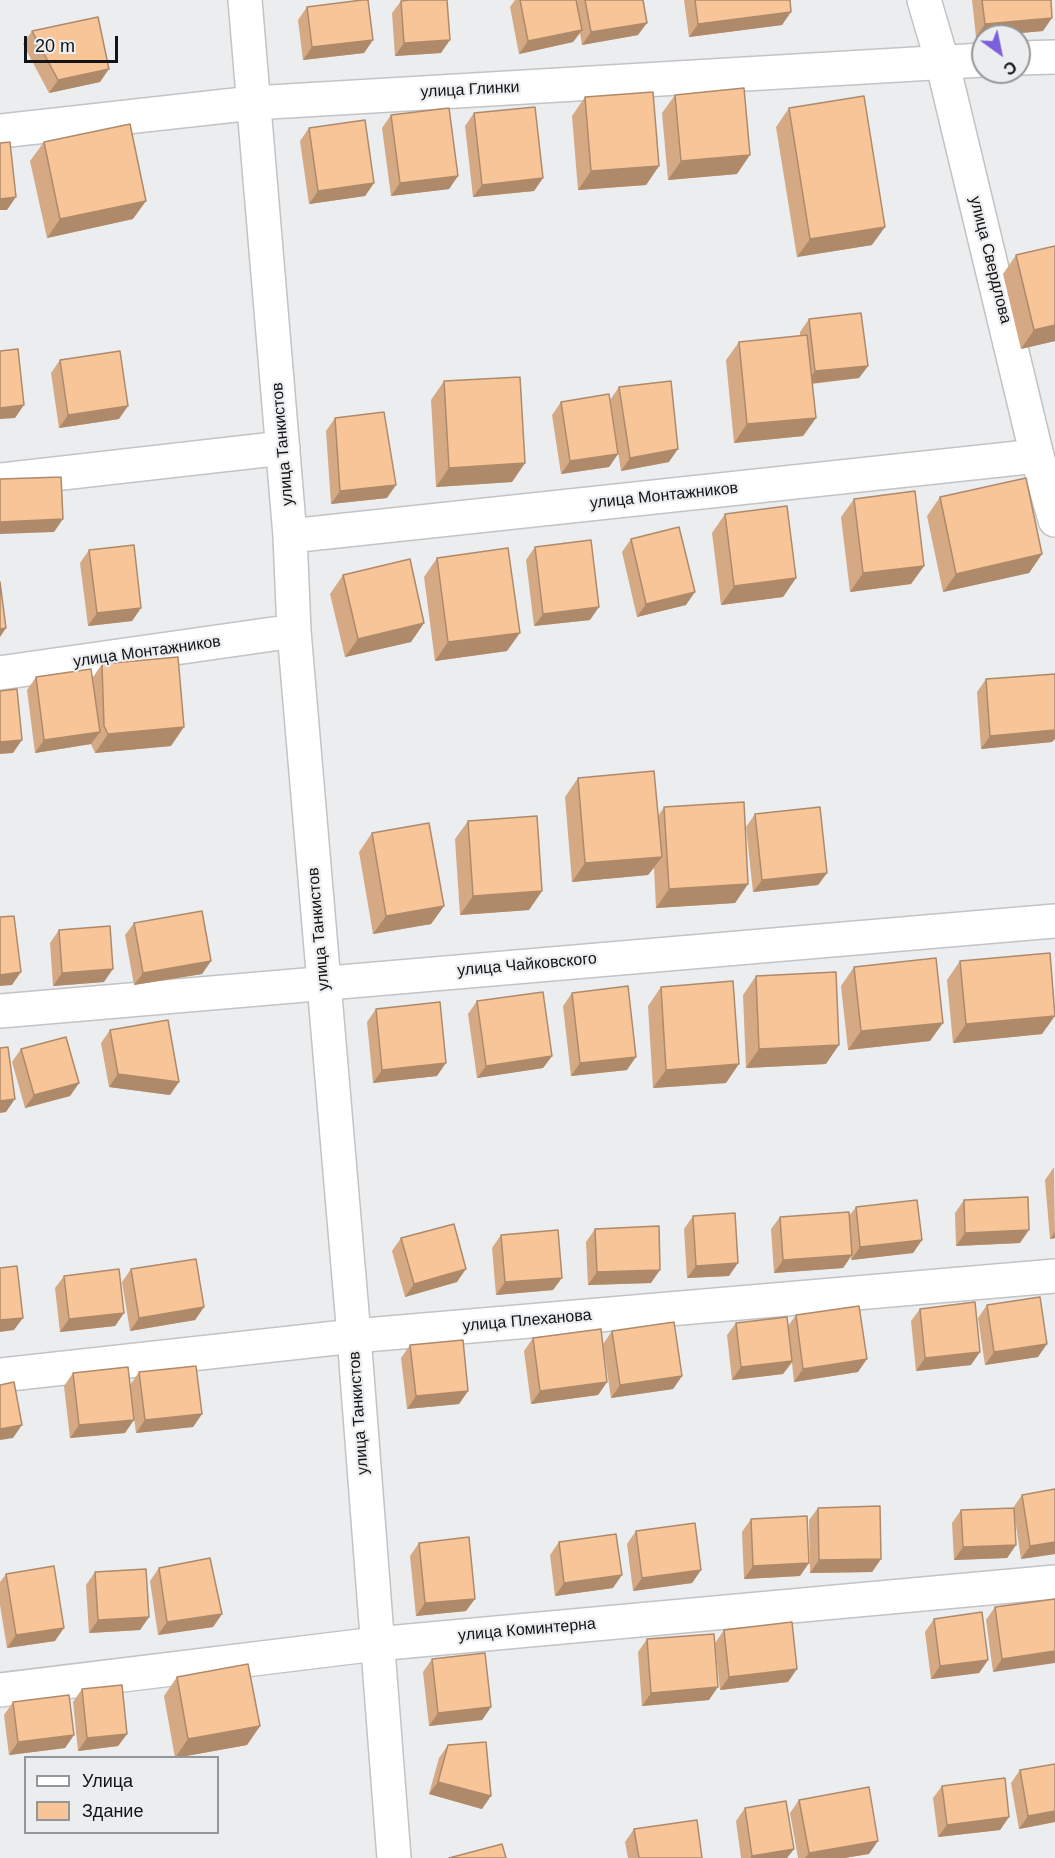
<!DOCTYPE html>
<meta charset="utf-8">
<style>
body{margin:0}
#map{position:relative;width:1055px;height:1858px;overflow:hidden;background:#ebedef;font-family:Arial,sans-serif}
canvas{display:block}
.legend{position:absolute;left:24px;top:1756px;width:195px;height:78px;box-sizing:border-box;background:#ebedef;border:2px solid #959698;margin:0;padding:8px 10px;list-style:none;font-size:18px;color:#131415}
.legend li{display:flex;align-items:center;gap:12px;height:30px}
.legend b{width:30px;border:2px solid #959698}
.north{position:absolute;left:971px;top:24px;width:60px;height:60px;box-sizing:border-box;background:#ebedef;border:2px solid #959698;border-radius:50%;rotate:147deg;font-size:16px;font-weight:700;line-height:24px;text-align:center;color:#131415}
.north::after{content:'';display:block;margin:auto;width:21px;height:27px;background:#7c5fda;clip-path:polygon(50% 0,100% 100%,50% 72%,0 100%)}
.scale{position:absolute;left:24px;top:36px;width:94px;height:27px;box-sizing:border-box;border:3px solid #131415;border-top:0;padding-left:8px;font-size:18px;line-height:21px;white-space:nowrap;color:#131415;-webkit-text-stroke:4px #ebedef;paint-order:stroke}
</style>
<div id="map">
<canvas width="1055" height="1858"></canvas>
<ul class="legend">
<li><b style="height:8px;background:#fff"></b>Улица</li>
<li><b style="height:16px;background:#f8c598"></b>Здание</li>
</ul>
<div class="north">С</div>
<div class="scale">20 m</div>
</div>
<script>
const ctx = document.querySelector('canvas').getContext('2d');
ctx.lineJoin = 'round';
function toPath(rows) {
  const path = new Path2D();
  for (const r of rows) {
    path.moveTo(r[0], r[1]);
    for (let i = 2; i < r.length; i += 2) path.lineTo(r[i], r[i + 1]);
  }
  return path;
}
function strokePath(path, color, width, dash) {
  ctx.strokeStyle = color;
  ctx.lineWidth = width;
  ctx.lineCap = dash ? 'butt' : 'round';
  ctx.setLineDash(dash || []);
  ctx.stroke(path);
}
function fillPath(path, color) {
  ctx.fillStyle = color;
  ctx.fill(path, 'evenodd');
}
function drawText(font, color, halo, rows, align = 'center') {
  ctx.font = font + ' Arial,sans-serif';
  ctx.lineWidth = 4.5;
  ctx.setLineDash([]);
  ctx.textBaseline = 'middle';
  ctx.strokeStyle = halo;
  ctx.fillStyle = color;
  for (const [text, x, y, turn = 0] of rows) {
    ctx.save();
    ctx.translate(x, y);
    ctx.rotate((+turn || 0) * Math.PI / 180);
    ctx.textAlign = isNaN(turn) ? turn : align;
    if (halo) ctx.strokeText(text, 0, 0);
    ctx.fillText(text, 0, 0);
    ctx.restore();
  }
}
const minor = toPath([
 [245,0,290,536,294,631,354,1336,394,1858],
 [924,0,942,61,1037,456,1055,520],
 [1019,58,1055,57],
 [0,131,253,103,983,60],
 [0,480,283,448],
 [290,536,1037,456],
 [0,673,294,631],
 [0,1011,1055,921],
 [0,1375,354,1336,1055,1276],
 [0,1690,376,1644,1055,1582]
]);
strokePath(minor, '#c1c3c5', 36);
strokePath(minor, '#fff', 33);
fillPath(toPath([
 [515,0,643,0,638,35,582,45,580,33,573,42,519,54,510,7],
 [684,0,790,0,782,25,689,37],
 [972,0,1051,0,1043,31,976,37],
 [401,1,441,53,395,56,392,13],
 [307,7,373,40,364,53,303,60,298,20],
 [32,31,100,82,49,93,23,44],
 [675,95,737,174,668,180,662,113],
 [585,97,659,166,646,185,578,190,572,116],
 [789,108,872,245,797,257,776,127],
 [474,113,543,178,534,191,473,197,465,126],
 [391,115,458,176,449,189,391,196,382,128],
 [309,128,374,183,365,196,309,204,300,141],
 [44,142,133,219,47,238,30,161],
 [1055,246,1055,341,1021,349,1003,274,1016,255],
 [809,319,868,366,859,378,812,384,816,418,803,436,734,443,726,360,739,342,800,336,800,332],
 [60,360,119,419,59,428,51,373],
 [444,381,525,463,512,482,436,487,431,400],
 [619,387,669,462,621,471,610,400],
 [561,402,618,454,609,467,561,474,552,415],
 [335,418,387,498,331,504,326,431],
 [940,497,1042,554,1029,573,943,592,927,516],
 [854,499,924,566,911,584,850,592,841,517],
 [725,514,796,578,783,597,721,605,712,533],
 [631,539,686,605,637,617,622,552],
 [535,547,590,620,534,626,526,560],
 [89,550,141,608,132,621,88,626,80,563],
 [437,558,507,651,435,661,424,577],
 [343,575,424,623,411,642,345,657,330,594],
 [102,664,171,746,95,753,91,744,35,753,27,690,36,677,93,677],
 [986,679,1052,742,981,749,977,692],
 [578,778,658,816,664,807,748,884,735,903,656,908,654,868,648,875,572,882,565,797],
 [755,814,827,873,818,885,753,892,746,827],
 [468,821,542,891,529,910,460,915,455,839],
 [372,833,444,906,431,924,373,934,359,852],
 [134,923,211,961,202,974,134,985,125,935],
 [59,930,104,982,53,986,50,943],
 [960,961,1042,1034,953,1043,947,980],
 [854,967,930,1041,848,1050,841,986],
 [756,976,826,1064,746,1068,743,995],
 [661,987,726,1083,653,1088,648,1006],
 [572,993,627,1070,571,1076,563,1006],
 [477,1001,552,1056,543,1068,477,1078,468,1014],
 [376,1009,437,1076,373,1083,367,1022],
 [110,1030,170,1095,109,1087,101,1043],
 [21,1049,79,1083,70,1096,25,1108,12,1062],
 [1054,1167,1055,1238,1050,1239,1045,1180],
 [964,1200,1020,1243,956,1246,955,1213],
 [856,1207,922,1240,913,1253,851,1260,851,1256,843,1268,774,1273,771,1229,780,1217,849,1216],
 [693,1216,729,1276,687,1278,684,1229],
 [595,1229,651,1283,588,1285,586,1242],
 [501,1235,553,1290,496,1295,492,1248],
 [401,1238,457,1282,405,1297,392,1251],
 [131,1269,204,1307,195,1320,130,1331,122,1282],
 [64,1276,124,1313,115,1326,60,1332,55,1288],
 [987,1305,1038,1357,985,1365,978,1318],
 [920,1309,971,1365,916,1371,911,1321],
 [796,1315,858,1372,794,1382,792,1363,783,1374,732,1380,727,1335,736,1323,788,1326],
 [612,1331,682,1376,673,1389,611,1398,603,1344],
 [533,1338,607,1382,598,1395,531,1404,524,1351],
 [410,1345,468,1391,459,1404,407,1409,401,1358],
 [139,1372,202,1414,193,1427,136,1433,130,1385],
 [73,1373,125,1433,70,1438,64,1386],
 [1022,1495,1055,1554,1021,1559,1015,1519,1016,1545,1007,1558,954,1560,952,1523,961,1510,1013,1508],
 [818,1508,881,1559,872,1572,810,1573,809,1520],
 [751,1519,800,1576,744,1579,742,1532],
 [636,1531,701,1570,692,1583,633,1591,627,1544],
 [559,1542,613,1588,555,1596,550,1555],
 [419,1543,466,1611,416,1616,410,1556],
 [159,1568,222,1614,213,1627,158,1635,150,1581],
 [95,1572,149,1617,140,1630,89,1633,86,1585],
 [6,1574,55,1641,7,1648,0,1605,0,1582],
 [1055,1599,993,1672,986,1620,995,1607],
 [934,1619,988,1660,979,1673,931,1679,925,1632],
 [724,1630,788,1682,720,1690,715,1644,709,1700,642,1706,638,1652,647,1639,715,1643],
 [432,1659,491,1707,482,1720,429,1726,423,1672],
 [177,1677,260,1726,247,1745,175,1758,164,1696],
 [82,1689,127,1734,118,1746,78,1751,73,1702],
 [13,1702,74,1735,65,1748,9,1755,4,1715],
 [448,1745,482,1809,429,1794,439,1758],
 [1020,1770,1055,1822,1019,1829,1011,1783],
 [942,1786,1009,1817,1000,1830,938,1837,933,1798],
 [799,1800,869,1854,844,1858,798,1858,790,1813],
 [745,1808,794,1849,787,1858,741,1858,736,1821],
 [634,1829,702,1858,628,1858,625,1842]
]), '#d5a983');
fillPath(toPath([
 [791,12,782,25,689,37,698,24],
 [1052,18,1043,31,976,37,985,24],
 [647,23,638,35,582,45,591,32],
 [582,30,573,42,519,54,528,41],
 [373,40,364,53,303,60,312,47],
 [450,40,441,53,395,56,404,43],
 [109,69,100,82,49,93,58,80],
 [750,155,737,174,668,180,681,161],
 [659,166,646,185,578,190,591,171],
 [458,176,449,189,391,196,400,183],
 [543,178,534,191,473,197,482,185],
 [374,183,365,196,309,204,318,191],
 [16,197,7,210,0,210,0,199],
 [146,201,133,219,47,238,60,219],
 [885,227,872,245,797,257,810,239],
 [1055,325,1055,341,1021,349,1034,330],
 [868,366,859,378,806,384,815,371],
 [24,405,15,418,0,419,0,408],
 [128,406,119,419,59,428,68,415],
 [816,418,803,436,734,443,747,424],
 [678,449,669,462,621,471,630,458],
 [618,454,609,467,561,474,570,461],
 [525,463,512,482,436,487,449,468],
 [396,485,387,498,331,504,340,491],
 [63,519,54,532,0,534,0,522],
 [1042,554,1029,573,943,592,956,574],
 [924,566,911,584,850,592,863,573],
 [796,578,783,597,721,605,734,586],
 [695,592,686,605,637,617,646,604],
 [599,607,590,620,534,626,543,614],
 [141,608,132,621,88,626,97,613],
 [424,623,411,642,345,657,358,639],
 [6,628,0,637,0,629],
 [520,633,507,651,435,661,448,642],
 [184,727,171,746,95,753,108,734],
 [1055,730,1055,739,1052,742,981,749,990,736],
 [100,732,91,744,35,753,44,740],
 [22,740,13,753,0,754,0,742],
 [662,857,648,875,572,882,585,863],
 [827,873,818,885,753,892,762,880],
 [748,884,735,903,656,908,669,889],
 [542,891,529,910,460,915,473,896],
 [444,906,431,924,373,934,386,916],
 [211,961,202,974,134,985,143,973],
 [113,969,104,982,53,986,62,973],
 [21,972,12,985,0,986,0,975],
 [1055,1016,1042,1034,953,1043,966,1024],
 [943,1023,930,1041,848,1050,861,1031],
 [839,1045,826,1064,746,1068,759,1049],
 [552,1056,543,1068,477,1078,486,1066],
 [636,1057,627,1070,571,1076,580,1063],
 [446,1063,437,1076,373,1083,382,1070],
 [739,1064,726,1083,653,1088,666,1070],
 [118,1074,179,1082,170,1095,109,1087],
 [79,1083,70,1096,25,1108,34,1095],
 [15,1099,6,1112,0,1113,0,1101],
 [1029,1230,1020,1243,956,1246,965,1233],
 [1055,1232,1055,1238,1050,1239],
 [922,1240,913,1253,851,1260,860,1247],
 [852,1255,843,1268,774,1273,783,1260],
 [738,1263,729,1276,687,1278,696,1266],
 [466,1269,457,1282,405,1297,414,1284],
 [660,1270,651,1283,588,1285,597,1272],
 [562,1278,553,1290,496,1295,505,1282],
 [204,1307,195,1320,130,1331,139,1318],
 [124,1313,115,1326,60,1332,69,1319],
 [23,1318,14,1330,0,1332,0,1320],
 [1047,1344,1038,1357,985,1365,994,1352],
 [980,1352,971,1365,916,1371,925,1358],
 [867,1359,858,1372,794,1382,803,1369],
 [792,1361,783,1374,732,1380,741,1367],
 [682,1376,673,1389,611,1398,620,1385],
 [607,1382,598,1395,531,1404,540,1391],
 [468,1391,459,1404,407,1409,416,1396],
 [202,1414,193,1427,136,1433,145,1420],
 [134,1420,125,1433,70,1438,79,1425],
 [22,1425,13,1438,0,1440,0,1429],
 [1055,1542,1055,1554,1021,1559,1030,1546],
 [1016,1545,1007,1558,954,1560,963,1547],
 [881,1559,872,1572,810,1573,819,1560],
 [809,1563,800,1576,744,1579,753,1566],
 [701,1570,692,1583,633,1591,642,1578],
 [622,1575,613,1588,555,1596,564,1583],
 [475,1599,466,1611,416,1616,425,1603],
 [222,1614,213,1627,158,1635,167,1622],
 [149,1617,140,1630,89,1633,98,1620],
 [64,1628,55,1641,7,1648,16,1635],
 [1055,1651,1055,1663,993,1672,1002,1659],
 [988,1660,979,1673,931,1679,940,1666],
 [797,1669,788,1682,720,1690,729,1677],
 [718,1687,709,1700,642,1706,651,1693],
 [491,1707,482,1720,429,1726,438,1713],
 [260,1726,247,1745,175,1758,188,1739],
 [127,1734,118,1746,78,1751,87,1738],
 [74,1735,65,1748,9,1755,18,1742],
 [438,1782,491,1796,482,1809,429,1794],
 [1055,1811,1055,1822,1019,1829,1028,1816],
 [1009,1817,1000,1830,938,1837,947,1825],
 [878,1841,869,1854,844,1858,805,1858,809,1853],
 [794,1849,787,1858,750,1858,752,1856]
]), '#ae8a6a');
const building = toPath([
 [362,0,368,0,373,40,312,47,307,7,362,0],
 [409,0,447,0,450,40,404,43,401,1,409,0],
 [520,0,576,0,582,30,528,41,520,0],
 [585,0,643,0,647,23,591,32,585,0],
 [695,0,790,0,791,12,698,24,695,0],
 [982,0,1051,0,1052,18,985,24,982,0],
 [98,17,109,69,58,80,32,31,98,17],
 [744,88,750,155,681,161,675,95,744,88],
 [653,92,659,166,591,171,585,97,653,92],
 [864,96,885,227,810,239,789,108,864,96],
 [535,107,543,178,482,185,474,113,535,107],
 [449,108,458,176,400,183,391,115,449,108],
 [365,120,374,183,318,191,309,128,365,120],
 [130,124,146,201,60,219,44,142,130,124],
 [10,142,16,197,0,199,0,143,10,142],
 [1055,246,1055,325,1034,330,1016,255,1055,246],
 [861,313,868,366,815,371,809,319,861,313],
 [807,335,816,418,747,424,739,342,807,335],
 [18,349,24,405,0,408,0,351,18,349],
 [120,351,128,406,68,415,60,360,120,351],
 [520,377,525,463,449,468,444,381,520,377],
 [671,381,678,449,630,458,619,387,671,381],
 [609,394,618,454,570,461,561,402,609,394],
 [384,412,396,485,340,491,335,418,384,412],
 [61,477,63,519,0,522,0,479,61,477],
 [1026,478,1042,554,956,574,940,497,1026,478],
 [915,491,924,566,863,573,854,499,915,491],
 [787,506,796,578,734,586,725,514,787,506],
 [679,527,695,592,646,604,631,539,679,527],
 [591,540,599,607,543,614,535,547,591,540],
 [134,545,141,608,97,613,89,550,134,545],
 [508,548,520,633,448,642,437,558,508,548],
 [410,559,424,623,358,639,343,575,410,559],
 [0,582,6,628,0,629,0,582],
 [178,657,184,727,108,734,104,726,102,664,178,657],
 [91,669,100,732,44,740,36,677,91,669],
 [1055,674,1055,730,990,736,986,679,1055,674],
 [17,689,22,740,0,742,0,691,17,689],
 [654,771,662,857,585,863,578,778,654,771],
 [744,802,748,884,669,889,664,807,744,802],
 [820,807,827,873,762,880,755,814,820,807],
 [537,816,542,891,473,896,468,821,537,816],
 [429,823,444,906,386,916,372,833,429,823],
 [202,911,211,961,143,973,134,923,202,911],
 [14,916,21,972,0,975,0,917,14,916],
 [110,926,113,969,62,973,59,930,110,926],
 [1050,953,1055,1016,966,1024,960,961,1050,953],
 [936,958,943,1023,861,1031,854,967,936,958],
 [836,972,839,1045,759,1049,756,976,836,972],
 [733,981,739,1064,666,1070,661,987,733,981],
 [628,986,636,1057,580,1063,572,993,628,986],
 [543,992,552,1056,486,1066,477,1001,543,992],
 [440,1002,446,1063,382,1070,376,1009,440,1002],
 [168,1020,179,1082,118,1074,110,1030,168,1020],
 [66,1037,79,1083,34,1095,21,1049,66,1037],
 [8,1047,15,1099,0,1101,0,1048,8,1047],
 [1028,1197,1029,1230,965,1233,964,1200,1028,1197],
 [917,1200,922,1240,860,1247,856,1207,917,1200],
 [849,1212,852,1255,783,1260,780,1217,849,1212],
 [735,1213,738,1263,696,1266,693,1216,735,1213],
 [454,1224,466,1269,414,1284,401,1238,454,1224],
 [659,1226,660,1270,597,1272,595,1229,659,1226],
 [558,1230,562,1278,505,1282,501,1235,558,1230],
 [196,1259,204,1307,139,1318,131,1269,196,1259],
 [17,1266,23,1318,0,1320,0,1268,17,1266],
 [119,1269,124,1313,69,1319,64,1276,119,1269],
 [1040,1297,1047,1344,994,1352,987,1305,1040,1297],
 [975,1302,980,1352,925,1358,920,1309,975,1302],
 [859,1306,867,1359,803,1369,796,1315,859,1306],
 [787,1317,792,1361,741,1367,736,1323,787,1317],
 [674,1322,682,1376,620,1385,612,1331,674,1322],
 [601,1329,607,1382,540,1391,533,1338,601,1329],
 [463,1340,468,1391,416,1396,410,1345,463,1340],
 [196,1366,202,1414,145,1420,139,1372,196,1366],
 [128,1367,134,1420,79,1425,73,1373,128,1367],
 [14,1382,22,1425,0,1429,0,1385,14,1382],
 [1055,1489,1055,1542,1030,1546,1022,1495,1055,1489],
 [880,1506,881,1559,819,1560,818,1508,880,1506],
 [1014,1508,1016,1545,963,1547,961,1510,1014,1508],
 [807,1516,809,1563,753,1566,751,1519,807,1516],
 [695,1523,701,1570,642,1578,636,1531,695,1523],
 [616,1534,622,1575,564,1583,559,1542,616,1534],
 [469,1537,475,1599,425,1603,419,1543,469,1537],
 [210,1558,222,1614,167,1622,159,1568,210,1558],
 [54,1566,64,1628,16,1635,6,1574,54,1566],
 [146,1569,149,1617,98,1620,95,1572,146,1569],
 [1055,1599,1055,1651,1002,1659,995,1607,1055,1599],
 [982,1612,988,1660,940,1666,934,1619,982,1612],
 [792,1622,797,1669,729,1677,724,1630,792,1622],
 [714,1634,718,1687,651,1693,647,1639,714,1634],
 [485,1653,491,1707,438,1713,432,1659,485,1653],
 [248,1664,260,1726,188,1739,177,1677,248,1664],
 [122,1685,127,1734,87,1738,82,1689,122,1685],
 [69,1695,74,1735,18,1742,13,1702,69,1695],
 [486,1742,491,1796,438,1782,448,1745,486,1742],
 [1055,1764,1055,1811,1028,1816,1020,1770,1055,1764],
 [1005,1778,1009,1817,947,1825,942,1786,1005,1778],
 [869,1787,878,1841,809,1853,799,1800,869,1787],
 [786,1801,794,1849,752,1856,745,1808,786,1801],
 [697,1820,702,1858,639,1858,634,1829,697,1820],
 [502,1844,506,1858,449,1858,502,1844]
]);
fillPath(building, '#f8c598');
strokePath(building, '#ae8a6a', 1.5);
drawText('16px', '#131415', '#ebedef', [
 ["улица Глинки",470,90,-3],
 ["улица Свердлова",990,260,76],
 ["улица Танкистов",283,444,-95],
 ["улица Монтажников",664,496,-6],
 ["улица Монтажников",147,652,-8],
 ["улица Танкистов",319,929,-95],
 ["улица Чайковского",527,965,-5],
 ["улица Плеханова",527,1321,-5],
 ["улица Танкистов",359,1413,-94],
 ["улица Коминтерна",527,1630,-5]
]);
</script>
